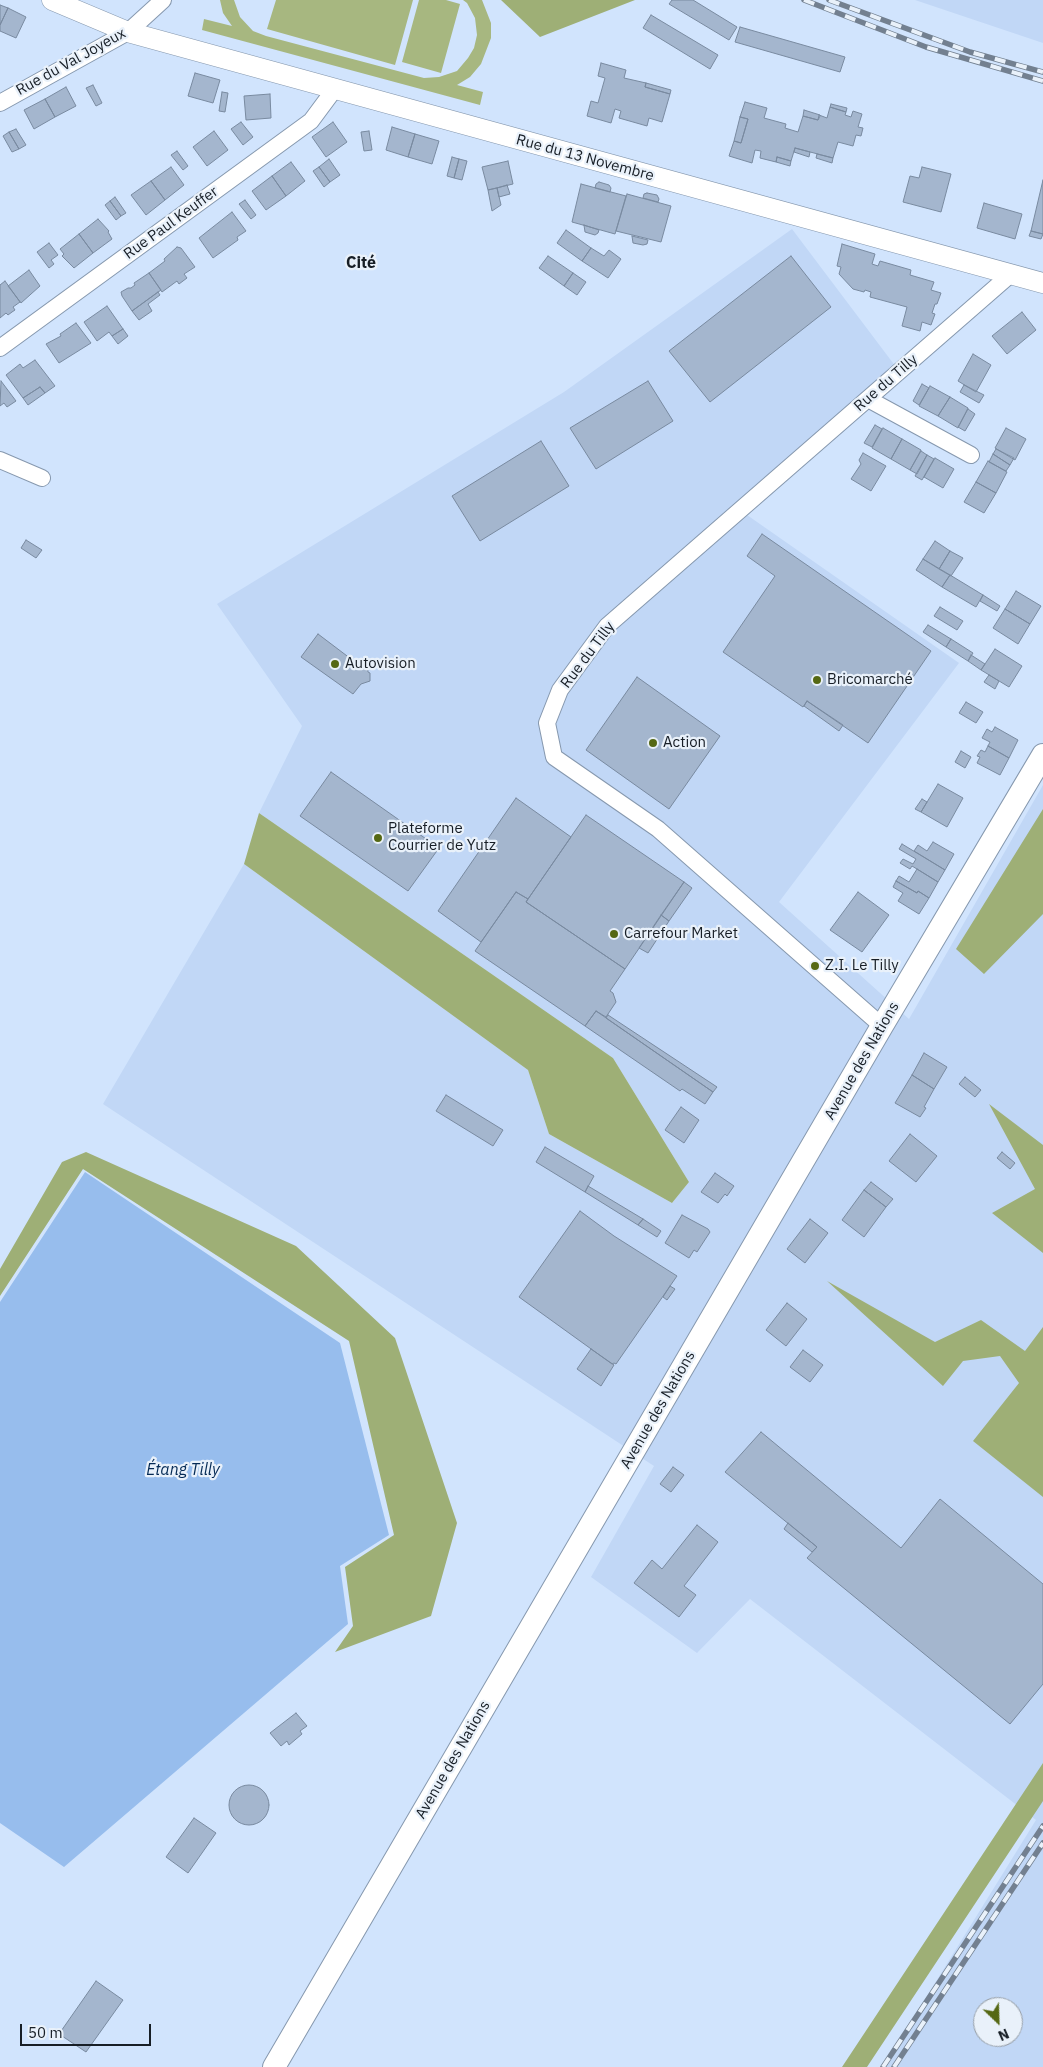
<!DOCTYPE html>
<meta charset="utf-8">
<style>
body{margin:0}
#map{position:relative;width:1043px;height:2067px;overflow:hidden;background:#d1e4fd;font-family:"IBM Plex Sans",sans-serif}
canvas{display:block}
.north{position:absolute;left:973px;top:1997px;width:50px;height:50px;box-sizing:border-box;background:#e9f1fa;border:1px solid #959da5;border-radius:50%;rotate:156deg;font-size:14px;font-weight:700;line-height:20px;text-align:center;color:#171e26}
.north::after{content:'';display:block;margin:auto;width:18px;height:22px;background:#556814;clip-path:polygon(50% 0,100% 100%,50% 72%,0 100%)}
.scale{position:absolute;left:20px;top:2024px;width:131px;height:22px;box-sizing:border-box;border:2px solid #171e26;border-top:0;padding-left:6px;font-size:15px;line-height:18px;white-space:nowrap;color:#171e26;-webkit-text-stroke:4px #e9f1fa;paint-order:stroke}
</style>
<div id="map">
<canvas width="1043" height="2067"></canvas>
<div class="north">N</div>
<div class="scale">50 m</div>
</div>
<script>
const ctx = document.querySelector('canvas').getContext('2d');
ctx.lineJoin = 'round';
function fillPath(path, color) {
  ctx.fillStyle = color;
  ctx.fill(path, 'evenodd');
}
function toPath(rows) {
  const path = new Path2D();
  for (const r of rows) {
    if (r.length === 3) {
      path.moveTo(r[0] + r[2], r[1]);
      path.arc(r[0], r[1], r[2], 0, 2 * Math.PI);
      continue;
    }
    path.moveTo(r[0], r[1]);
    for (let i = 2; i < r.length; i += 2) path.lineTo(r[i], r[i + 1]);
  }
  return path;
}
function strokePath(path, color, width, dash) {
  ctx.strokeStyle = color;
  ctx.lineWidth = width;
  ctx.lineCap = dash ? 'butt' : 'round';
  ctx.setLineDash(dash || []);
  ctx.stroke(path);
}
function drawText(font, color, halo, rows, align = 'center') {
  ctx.font = font + ' "IBM Plex Sans",sans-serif';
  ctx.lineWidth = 4.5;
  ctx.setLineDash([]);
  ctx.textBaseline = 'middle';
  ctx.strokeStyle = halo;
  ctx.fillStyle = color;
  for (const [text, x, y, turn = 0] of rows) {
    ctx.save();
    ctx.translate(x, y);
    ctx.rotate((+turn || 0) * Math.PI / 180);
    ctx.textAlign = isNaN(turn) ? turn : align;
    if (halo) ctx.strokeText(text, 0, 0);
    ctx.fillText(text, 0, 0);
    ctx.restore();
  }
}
fillPath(toPath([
 [915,0,1043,0,1043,43],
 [792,229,899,371,737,508,959,663,779,902,909,1019,1043,785,1043,2067,883,2067,1036,1820,750,1599,697,1653,591,1577,654,1466,103,1104,244,864,528,1070,549,1134,672,1203,689,1182,613,1058,259,813,302,726,217,604,564,392],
 [983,2007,1013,2007,1013,2037,983,2037]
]), '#c1d7f6');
fillPath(toPath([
 [220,0,234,0,240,17,253,31,266,36,424,78,439,77,457,71,468,58,474,48,477,35,475,18,467,3,463,0,482,0,491,23,491,38,481,64,470,77,457,85,483,92,480,105,202,30,204,19,232,26,223,13],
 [276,0,413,0,395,65,267,29],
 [419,0,446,0,460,4,441,73,402,62]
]), '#a7b780');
fillPath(toPath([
 [501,0,635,0,540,37],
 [1043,809,1043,914,984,974,956,949],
 [259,813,613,1058,689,1182,672,1203,549,1134,528,1070,244,864],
 [989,1104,1043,1145,1043,1253,992,1213,1035,1189],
 [86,1152,296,1246,395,1338,457,1523,431,1616,335,1652,353,1626,345,1567,394,1535,349,1341,83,1169,0,1296,0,1269,62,1162],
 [827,1281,935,1342,981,1320,1025,1351,1043,1327,1043,1497,973,1441,1019,1383,1000,1356,963,1361,943,1386],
 [1043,1763,1043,1801,867,2067,842,2067]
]), '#9eaf76');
fillPath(toPath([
 [85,1172,340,1343,389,1535,340,1566,348,1624,64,1867,0,1823,0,1302]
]), '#97bded');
const building = toPath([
 [672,0,693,0,737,27,729,40,669,4,672,0],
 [0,5,8,8,0,25,0,5],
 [8,8,26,17,16,38,0,31,0,25,8,8],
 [651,15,718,55,710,69,643,28,651,15],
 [740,27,845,57,840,72,735,42,740,27],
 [601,63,626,70,624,78,646,83,645,87,670,94,662,122,649,118,647,126,619,118,621,111,615,109,611,123,587,116,591,101,598,103,605,78,598,76,601,63],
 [195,73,220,80,213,103,188,96,195,73],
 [646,83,671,90,670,94,645,87,646,83],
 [93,85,102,103,96,106,86,88,93,85],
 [66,87,76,106,55,117,45,99,66,87],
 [222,92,228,93,225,112,219,111,222,92],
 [270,94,271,118,246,120,244,96,270,94],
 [45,99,55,117,34,129,24,110,45,99],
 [745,102,767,108,764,118,786,124,785,128,798,132,803,116,818,120,819,115,827,118,830,107,846,112,845,115,851,117,853,111,862,114,858,127,863,128,861,136,856,135,853,146,838,142,833,158,795,148,791,161,777,157,776,162,760,158,761,151,755,150,752,163,729,156,734,141,741,143,748,119,740,117,745,102],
 [831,104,847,108,846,112,830,107,831,104],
 [804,110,820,115,820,116,818,120,803,116,804,110],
 [740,117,748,119,741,143,734,141,740,117],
 [241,122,253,137,243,145,231,129,241,122],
 [333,122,347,142,326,157,312,137,333,122],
 [392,127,415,134,408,157,386,150,392,127],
 [16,129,26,145,19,149,9,132,16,129],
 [214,131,228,150,207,166,193,147,214,131],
 [369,131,372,150,364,151,361,132,369,131],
 [9,132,19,149,12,152,3,136,9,132],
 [415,134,439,141,432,164,408,157,415,134],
 [795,148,810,152,809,157,794,152,795,148],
 [177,151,188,166,183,170,171,155,177,151],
 [817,154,833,158,832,163,816,158,817,154],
 [452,157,459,159,454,178,447,176,452,157],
 [777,157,791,161,790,166,776,162,777,157],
 [329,159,340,175,330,182,319,167,329,159],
 [459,159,467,161,462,180,454,178,459,159],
 [508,161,513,184,488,190,482,167,508,161],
 [291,162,305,181,286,196,272,176,291,162],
 [171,167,184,185,165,200,151,181,171,167],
 [319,167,330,182,324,187,313,171,319,167],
 [922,167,951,174,941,212,903,202,910,176,919,178,922,167],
 [272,176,286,196,266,210,252,191,272,176],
 [1043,180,1043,234,1031,231,1043,180],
 [151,181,165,200,146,215,131,195,151,181],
 [599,182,609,185,611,188,610,192,595,188,596,184,599,182],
 [581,184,626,196,615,234,572,222,581,184],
 [507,185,510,194,499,197,497,188,507,185],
 [497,188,501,205,492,211,488,190,497,188],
 [647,193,657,195,659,199,658,202,643,198,644,194,647,193],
 [627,194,671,206,661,242,616,231,627,194],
 [115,197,126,213,121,216,110,201,115,197],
 [245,200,256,215,251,219,239,204,245,200],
 [110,201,121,216,116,220,105,205,110,201],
 [984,203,1022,214,1015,239,977,228,984,203],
 [232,212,246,231,237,237,238,240,213,258,199,238,232,212],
 [98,219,109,231,108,232,112,239,93,253,79,234,98,219],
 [584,225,599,230,598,233,595,235,585,232,584,225],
 [566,230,591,248,582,261,557,243,566,230],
 [1031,231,1043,234,1041,239,1029,236,1031,231],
 [79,234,93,253,74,268,62,256,64,254,60,249,79,234],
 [632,236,648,240,647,244,643,245,633,243,632,236],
 [49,243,58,255,51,260,54,264,49,268,37,252,49,243],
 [842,244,875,254,872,264,878,266,880,261,911,270,910,275,934,282,931,290,941,293,937,304,935,304,932,313,935,314,931,325,922,322,920,331,902,326,907,307,870,297,871,292,865,290,864,292,853,289,839,274,841,267,837,266,842,244],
 [177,247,181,248,195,267,184,274,187,278,179,284,177,281,162,292,149,273,165,261,164,259,177,247],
 [591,248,604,256,609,250,621,259,608,278,582,261,591,248],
 [548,256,573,273,564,286,539,268,548,256],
 [791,256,831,307,710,402,669,351,791,256],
 [29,270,40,286,21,303,8,286,29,270],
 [149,273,161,290,132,311,122,296,121,292,128,288,131,288,135,285,134,283,149,273],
 [573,273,586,282,577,295,564,286,573,273],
 [5,281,20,302,13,307,15,310,12,312,8,315,6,313,0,318,0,285,5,281],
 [158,292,160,295,148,304,152,311,139,320,132,311,158,292],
 [107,306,123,329,112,336,109,332,97,341,84,322,107,306],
 [1022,312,1036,330,1007,354,992,336,1022,312],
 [76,323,91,343,59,363,46,344,61,336,60,334,76,323],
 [123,329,128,336,118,344,112,336,123,329],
 [973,354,991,365,976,392,958,381,973,354],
 [35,360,55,386,45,393,40,387,23,398,6,375,20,364,23,368,35,360],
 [1,381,16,401,7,407,4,403,0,406,1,381],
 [648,381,673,421,596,469,570,428,648,381],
 [922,384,929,388,919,405,913,401,922,384],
 [964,385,984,395,979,403,960,392,964,385],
 [930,386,950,397,938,416,919,406,930,386],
 [40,387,45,393,28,405,23,398,40,387],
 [950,397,968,408,958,428,938,416,950,397],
 [968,409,975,414,965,431,958,427,968,409],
 [875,425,882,429,872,447,864,443,875,425],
 [883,428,902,439,891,459,872,448,883,428],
 [1006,428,1026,439,1015,460,995,448,1006,428],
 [902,439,921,450,910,470,891,459,902,439],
 [541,441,569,486,480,541,452,496,541,441],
 [996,449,1014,458,1010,465,993,454,996,449],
 [921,451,927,455,917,474,910,470,921,451],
 [863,453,886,466,871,491,851,479,861,464,859,460,863,453],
 [993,454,1010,465,1006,471,989,462,993,454],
 [927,455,934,459,922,480,915,476,927,455],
 [935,458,954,469,943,488,924,477,935,458],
 [988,461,1007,472,996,493,976,482,988,461],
 [976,482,996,493,984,513,964,502,976,482],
 [762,534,931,651,868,743,807,701,803,707,723,652,775,576,747,556,762,534],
 [26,540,42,550,36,558,21,548,26,540],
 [935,541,950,551,939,569,923,559,935,541],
 [950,551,963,558,951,576,939,569,950,551],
 [923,559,950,575,942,587,916,570,923,559],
 [950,575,983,595,976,607,942,587,950,575],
 [1016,591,1041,606,1030,624,1005,609,1016,591],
 [983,595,1000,606,997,611,980,601,983,595],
 [940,607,963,621,957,630,934,616,940,607],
 [1005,609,1030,624,1018,644,993,628,1005,609],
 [928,625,951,639,946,647,923,632,928,625],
 [318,634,359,665,367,664,368,672,370,673,370,681,361,684,353,694,301,657,318,634],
 [951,639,973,653,968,661,946,647,951,639],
 [995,649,1022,666,1009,687,981,670,995,649],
 [971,655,985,664,981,670,968,661,971,655],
 [989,675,999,681,995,689,984,682,989,675],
 [637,677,720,736,669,809,586,750,637,677],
 [807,701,843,725,839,731,804,706,807,701],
 [966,702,983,712,976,723,959,713,966,702],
 [995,727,1018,740,1009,758,988,746,990,742,982,738,987,729,992,732,995,727],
 [988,746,1009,758,1000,775,977,763,980,757,977,756,981,750,985,752,988,746],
 [961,751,971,757,965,768,955,762,961,751],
 [331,772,439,848,408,891,300,816,331,772],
 [938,784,963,798,947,827,921,812,938,784],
 [516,798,571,837,528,899,516,892,481,942,438,911,516,798],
 [922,799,927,802,921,812,915,809,922,799],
 [586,815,684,882,625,969,526,902,586,815],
 [933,842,954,854,945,870,914,851,918,845,927,851,933,842],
 [902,844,945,870,938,882,912,866,910,869,900,863,903,859,913,864,916,859,899,849,902,844],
 [917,869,938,882,929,898,918,891,917,893,896,881,899,876,909,882,917,869],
 [896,881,917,893,918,891,929,898,919,914,898,901,903,893,893,887,896,881],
 [684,882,692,888,669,921,661,915,684,882],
 [516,892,528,899,526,902,625,969,610,991,613,993,616,1002,606,1017,596,1011,585,1026,475,951,516,892],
 [858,892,889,915,862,952,830,930,858,892],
 [661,915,669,921,648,953,639,948,661,915],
 [596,1011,713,1092,705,1104,682,1089,680,1091,585,1026,596,1011],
 [608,1015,717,1087,713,1092,606,1018,608,1015],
 [924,1053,947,1067,934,1089,912,1075,924,1053],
 [912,1075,934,1089,924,1107,926,1108,920,1117,895,1103,912,1075],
 [965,1077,981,1090,975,1097,959,1084,965,1077],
 [446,1095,503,1130,493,1146,436,1111,446,1095],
 [681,1107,699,1120,684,1143,665,1130,681,1107],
 [910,1134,937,1156,916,1182,889,1161,910,1134],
 [545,1147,594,1176,585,1192,536,1162,545,1147],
 [1002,1152,1015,1163,1010,1169,997,1158,1002,1152],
 [715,1173,734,1186,727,1196,725,1194,718,1203,701,1192,715,1173],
 [871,1182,893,1199,886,1207,864,1190,871,1182],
 [588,1186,643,1219,638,1225,585,1192,588,1186],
 [864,1190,886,1207,864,1237,842,1220,864,1190],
 [580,1211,614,1236,677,1276,616,1364,614,1363,612,1364,519,1297,580,1211],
 [682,1215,708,1229,710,1232,697,1252,694,1250,689,1258,665,1243,682,1215],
 [643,1219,661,1231,657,1237,638,1225,643,1219],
 [810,1219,828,1233,805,1263,787,1249,810,1219],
 [670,1286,675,1289,667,1300,663,1297,670,1286],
 [787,1303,807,1319,786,1346,766,1330,787,1303],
 [591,1349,614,1365,601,1386,577,1369,591,1349],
 [803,1350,823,1365,810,1382,790,1367,803,1350],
 [761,1432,901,1548,940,1499,1043,1584,1043,1684,1010,1724,807,1558,817,1547,725,1472,761,1432],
 [673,1467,684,1475,671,1492,660,1484,673,1467],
 [788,1523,817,1547,812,1552,784,1529,788,1523],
 [697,1525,718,1542,684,1586,696,1595,679,1617,634,1583,652,1560,662,1569,697,1525],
 [296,1713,307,1726,300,1731,302,1734,289,1745,287,1741,281,1746,270,1733,296,1713],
 [249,1805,20],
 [194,1818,216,1833,188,1873,166,1857,194,1818],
 [96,1981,123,2000,86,2052,59,2034,96,1981]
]);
fillPath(building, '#a4b6ce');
strokePath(building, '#798aa0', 1);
const minor = toPath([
 [0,103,128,32,163,0],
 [0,348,311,121,334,90],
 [868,399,971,455],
 [0,460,42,478],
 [882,1026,658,829,554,757,547,723,560,690,607,626,1011,274]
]);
const tertiary = toPath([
 [52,0,128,32,1043,283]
]);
const secondary = toPath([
 [274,2067,882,1026,1043,755]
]);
strokePath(minor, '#8698ae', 18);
strokePath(tertiary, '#8698ae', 21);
strokePath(secondary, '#8698ae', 24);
strokePath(minor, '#fff', 16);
strokePath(tertiary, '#fff', 20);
strokePath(secondary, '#fff', 22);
const rail = toPath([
 [804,0,926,47,1043,81],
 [829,0,970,52,1043,72],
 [883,2067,1043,1826],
 [894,2067,1043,1843]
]);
strokePath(rail, '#738090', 5.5);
strokePath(rail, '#e9f1fa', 4, [11]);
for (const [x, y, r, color] of [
 [335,664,5,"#556814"],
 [817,680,5,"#556814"],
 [653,743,5,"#556814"],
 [378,838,5,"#556814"],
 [614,934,5,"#556814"],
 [815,966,5,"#556814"]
]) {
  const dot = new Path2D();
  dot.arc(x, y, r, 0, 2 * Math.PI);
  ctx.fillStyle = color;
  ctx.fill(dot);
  strokePath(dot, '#e9f1fa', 2);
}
drawText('15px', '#171e26', '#e9f1fa', [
 ["Rue du Val Joyeux",71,62,-29],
 ["Rue du 13 Novembre",585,158,15],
 ["Rue Paul Keuffer",171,223,-36],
 ["Rue du Tilly",886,383,-41],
 ["Rue du Tilly",588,655,-53],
 ["Avenue des Nations",862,1061,-60],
 ["Avenue des Nations",658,1410,-60],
 ["Avenue des Nations",453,1760,-60]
]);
drawText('15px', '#171e26', '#e9f1fa', [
 ["Autovision",345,664],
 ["Bricomarché",827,680],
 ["Action",663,743],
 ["Plateforme",388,829],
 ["Courrier de Yutz",388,846],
 ["Carrefour Market",624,934],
 ["Z.I. Le Tilly",825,966]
], 'left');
drawText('bold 16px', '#171e26', '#e9f1fa', [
 ["Cité",361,263]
]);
drawText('italic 16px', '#042a55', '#e9f1fa', [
 ["Étang Tilly",183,1470]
]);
</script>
